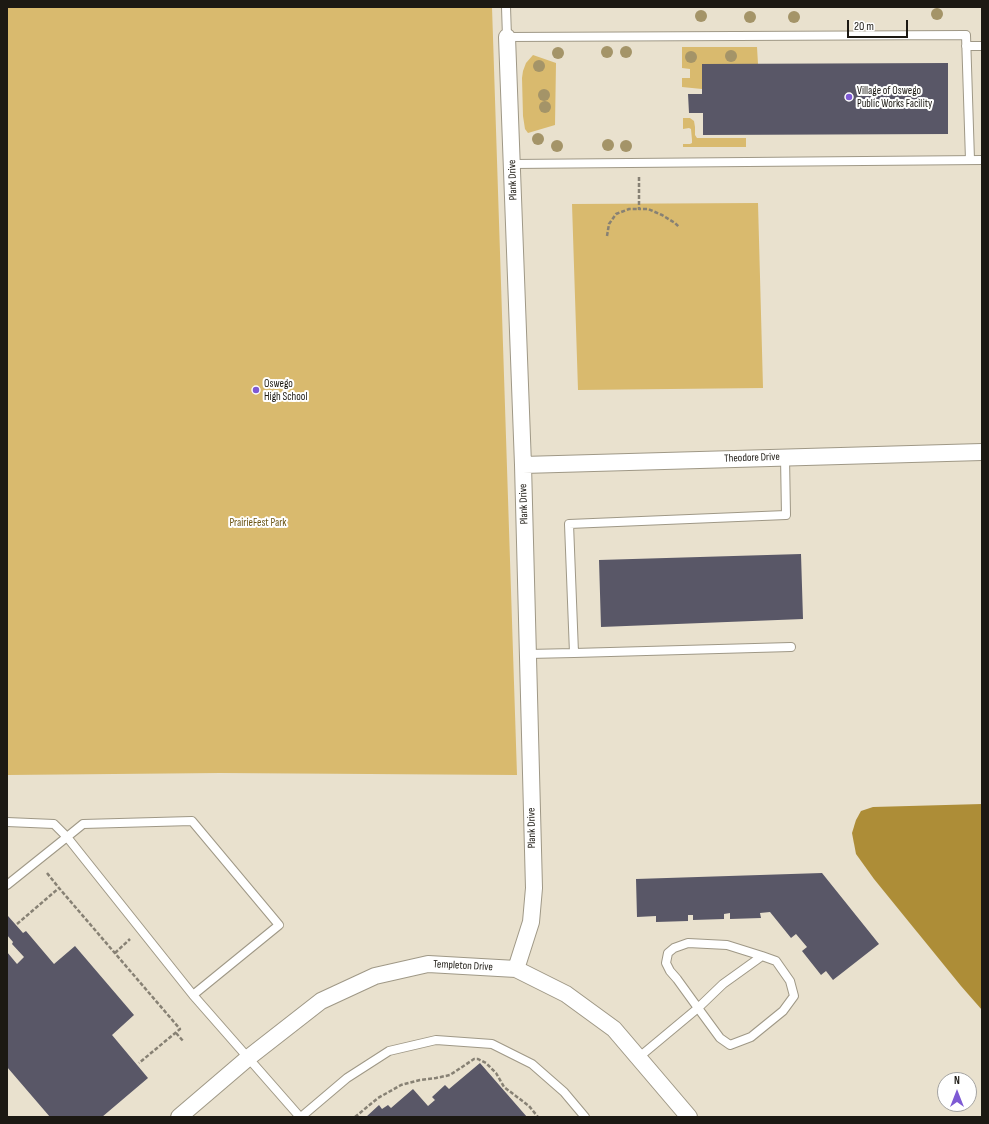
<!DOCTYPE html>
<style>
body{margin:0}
#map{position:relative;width:989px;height:1124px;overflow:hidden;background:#e9e1ce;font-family:"Sofia Sans Condensed",sans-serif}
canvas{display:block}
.frame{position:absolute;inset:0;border:8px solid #1c1913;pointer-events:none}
.north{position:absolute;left:937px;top:1072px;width:40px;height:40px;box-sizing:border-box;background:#fff;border:1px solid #a4a3a1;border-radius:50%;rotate:0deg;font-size:11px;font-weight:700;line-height:16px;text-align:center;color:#1c1913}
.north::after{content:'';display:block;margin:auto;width:14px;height:18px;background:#7e5ad4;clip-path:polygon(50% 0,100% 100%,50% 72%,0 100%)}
.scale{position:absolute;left:847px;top:20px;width:61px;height:18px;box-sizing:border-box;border:2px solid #1c1913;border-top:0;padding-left:5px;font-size:12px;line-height:14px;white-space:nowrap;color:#1c1913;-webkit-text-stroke:3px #fff;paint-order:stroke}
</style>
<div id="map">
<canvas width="989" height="1124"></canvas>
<div class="frame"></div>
<div class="north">N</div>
<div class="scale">20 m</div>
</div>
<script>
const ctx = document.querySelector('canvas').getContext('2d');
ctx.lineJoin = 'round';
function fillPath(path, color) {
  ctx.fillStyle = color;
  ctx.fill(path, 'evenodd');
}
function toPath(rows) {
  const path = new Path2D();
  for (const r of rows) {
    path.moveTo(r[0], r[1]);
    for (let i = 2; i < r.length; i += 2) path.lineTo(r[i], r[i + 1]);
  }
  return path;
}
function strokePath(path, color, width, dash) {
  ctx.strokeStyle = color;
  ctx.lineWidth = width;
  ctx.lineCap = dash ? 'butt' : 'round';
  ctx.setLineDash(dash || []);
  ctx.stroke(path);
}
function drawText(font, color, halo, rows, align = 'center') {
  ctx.font = font + ' "Sofia Sans Condensed",sans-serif';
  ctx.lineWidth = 4;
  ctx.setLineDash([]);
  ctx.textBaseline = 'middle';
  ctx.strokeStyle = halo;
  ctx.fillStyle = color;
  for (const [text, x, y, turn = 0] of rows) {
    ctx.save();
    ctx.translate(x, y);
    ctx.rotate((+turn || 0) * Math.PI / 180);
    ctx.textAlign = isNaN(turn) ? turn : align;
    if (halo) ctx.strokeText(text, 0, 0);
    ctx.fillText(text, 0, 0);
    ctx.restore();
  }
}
fillPath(toPath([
 [7,7,492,7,517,775,220,773,7,775],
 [682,47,757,47,758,64,702,64,702,89,682,87,682,78,690,78,690,69,682,68],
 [533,55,556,63,555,125,528,133,525,129,523,116,522,78,523,71,526,63],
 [683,118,690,118,694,121,695,127,695,135,697,138,746,138,746,147,683,147,683,144,690,144,692,143,692,140,691,129,689,128,683,129],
 [758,203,763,388,578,390,572,204]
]), '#d9ba6e');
fillPath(toPath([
 [982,804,982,1010,961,986,874,879,856,854,852,833,856,820,861,811,873,807]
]), '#ad8d37');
fillPath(toPath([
 [948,63,948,134,703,135,703,113,689,113,688,94,702,94,702,64],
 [801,554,803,619,601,627,599,560],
 [822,873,879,944,833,980,826,971,821,975,802,951,807,947,796,934,791,938,770,912,760,913,761,918,730,919,730,913,724,914,724,919,693,920,693,915,688,915,688,921,656,922,656,916,637,917,636,879],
 [8,916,23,933,26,931,54,964,75,946,134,1015,112,1035,148,1078,102,1117,50,1117,7,1067,7,952,17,964,24,957,12,944,13,942,7,935,7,917],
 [480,1063,527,1117,366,1117,379,1105,382,1109,388,1105,391,1108,413,1089,428,1106,435,1100,432,1097,445,1085,449,1089]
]), '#595767');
const lane = toPath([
 [506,7,507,37,966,35,970,160],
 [966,46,982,46],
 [512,164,982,160],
 [574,653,791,647],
 [528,654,574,653,569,524,786,515,785,457],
 [7,822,54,824,67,837,193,995],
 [7,885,67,837,83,824,192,821,279,925,193,995,300,1117],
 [638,1058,698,1008,723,984,762,956,776,961,790,981,794,996,783,1011,751,1037,730,1045,720,1038,698,1008,677,979,670,971,666,963,668,953,674,948,688,943,727,945,762,956],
 [301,1117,347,1078,389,1051,436,1040,492,1044,532,1064,564,1092,585,1117]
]);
const street = toPath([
 [507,37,523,465,534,888,531,922,516,969],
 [523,465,982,452],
 [179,1117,248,1058,321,1001,375,976,428,964,516,969,566,994,614,1029,689,1117]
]);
strokePath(lane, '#9f9886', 10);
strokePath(street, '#9f9886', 18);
strokePath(toPath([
 [639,177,639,209,648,209,662,215,675,223,679,227],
 [607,236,609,224,616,214,629,209,639,209],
 [47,873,59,888],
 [17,924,59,888,180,1029,139,1063],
 [115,953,130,939],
 [176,1033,184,1042],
 [355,1117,378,1098,401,1085,420,1080,436,1078,450,1075,474,1059,478,1059,486,1063,496,1073,504,1087,529,1106,538,1117]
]), '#878174', 2.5, [4, 2]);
strokePath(lane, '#fff', 8);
strokePath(street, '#fff', 16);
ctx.fillStyle = '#a49468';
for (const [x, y] of [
 [937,14],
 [701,16],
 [750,17],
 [794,17],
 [607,52],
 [626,52],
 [558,53],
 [731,56],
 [691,57],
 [539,66],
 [544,95],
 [545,107],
 [538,139],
 [608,145],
 [557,146],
 [626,146]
]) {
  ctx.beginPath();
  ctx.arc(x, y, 6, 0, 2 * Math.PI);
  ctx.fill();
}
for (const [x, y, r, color] of [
 [849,97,4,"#7e5ad4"],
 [256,390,4,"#7e5ad4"]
]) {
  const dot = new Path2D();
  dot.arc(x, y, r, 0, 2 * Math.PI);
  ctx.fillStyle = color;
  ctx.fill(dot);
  strokePath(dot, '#fff', 1.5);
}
drawText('11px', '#1c1913', '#fff', [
 ["Village of Oswego",857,91],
 ["Public Works Facility",857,104],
 ["Oswego",264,384],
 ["High School",264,397]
], 'left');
drawText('11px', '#1c1913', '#fff', [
 ["Plank Drive",513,180,-92],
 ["Theodore Drive",752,458,-2],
 ["Plank Drive",524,504,-92],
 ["Plank Drive",532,828,-91],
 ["Templeton Drive",463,966,3]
]);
drawText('11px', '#6c5515', '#fff', [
 ["PrairieFest Park",258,523]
]);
</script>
